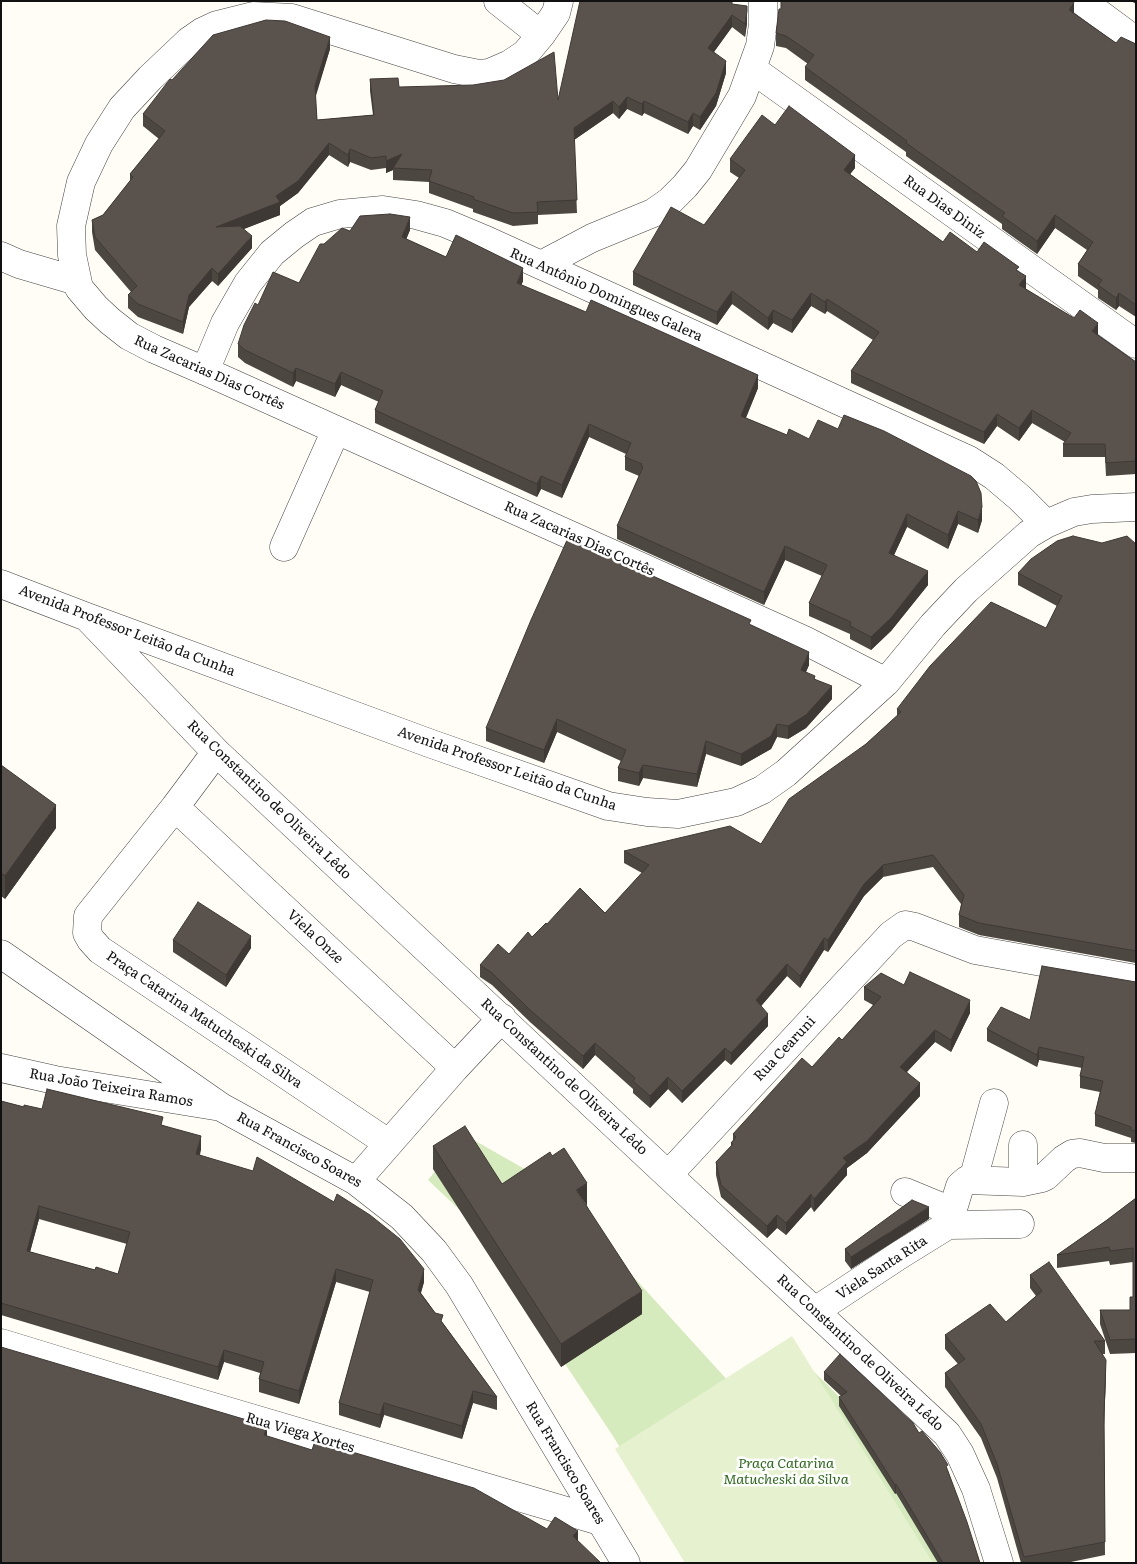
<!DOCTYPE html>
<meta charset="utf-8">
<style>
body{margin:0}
#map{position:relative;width:1137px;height:1564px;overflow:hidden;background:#fffdf5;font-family:Literata,serif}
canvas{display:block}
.frame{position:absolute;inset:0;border:2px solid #111;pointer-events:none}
</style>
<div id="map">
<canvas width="1137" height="1564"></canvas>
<div class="frame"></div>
</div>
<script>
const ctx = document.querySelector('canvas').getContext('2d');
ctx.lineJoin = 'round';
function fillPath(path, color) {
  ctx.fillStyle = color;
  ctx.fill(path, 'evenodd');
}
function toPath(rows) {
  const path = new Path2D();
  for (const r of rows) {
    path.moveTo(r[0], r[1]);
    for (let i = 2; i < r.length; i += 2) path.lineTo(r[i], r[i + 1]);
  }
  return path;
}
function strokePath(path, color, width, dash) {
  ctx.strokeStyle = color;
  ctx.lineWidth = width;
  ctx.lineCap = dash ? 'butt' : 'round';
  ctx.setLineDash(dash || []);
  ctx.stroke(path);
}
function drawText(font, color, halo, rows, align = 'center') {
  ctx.font = font + ' Literata,serif';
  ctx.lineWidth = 5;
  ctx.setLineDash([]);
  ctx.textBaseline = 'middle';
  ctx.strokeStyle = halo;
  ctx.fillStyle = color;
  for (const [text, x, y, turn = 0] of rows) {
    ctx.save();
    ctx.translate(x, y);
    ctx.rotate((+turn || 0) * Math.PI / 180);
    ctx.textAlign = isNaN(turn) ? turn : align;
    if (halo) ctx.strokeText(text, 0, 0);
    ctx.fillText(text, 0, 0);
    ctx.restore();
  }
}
fillPath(toPath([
 [465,1135,537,1176,590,1229,740,1394,797,1355,882,1439,951,1563,692,1563,611,1433,476,1230,464,1214,428,1180]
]), '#d5ebbd');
fillPath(toPath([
 [792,1336,933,1563,685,1563,615,1449]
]), '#e6f2cf');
const minor = toPath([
 [498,1,541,35],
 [559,1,556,13,541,35,525,54,510,64,489,73,479,74,454,69,292,18,253,16,217,25,202,32,189,41,150,78,122,108,99,144,81,182,71,226,72,255,79,288,96,308,110,321,129,336,154,349,205,371,804,640,886,682],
 [1082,1,1136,41],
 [752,69,1136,344],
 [1,256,19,264,77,281],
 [541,265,592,238,653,213,670,201,685,186,698,170,742,96,760,46,763,24,763,1],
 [205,371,225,323,248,283,272,253,294,235,313,222,340,214,383,210,416,215,445,223,488,241,969,460,994,476,1020,498,1046,524],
 [284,547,336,430],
 [1,584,87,617,429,743,608,806,647,812,678,814,736,802,762,790,786,773,886,682,933,625,966,590,1029,534,1046,524,1074,512,1092,509,1136,507],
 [87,617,216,752,668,1175,947,1434,960,1454,976,1489,999,1563],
 [216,752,175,807,88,916,87,933,91,940,100,950,388,1143],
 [175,807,455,1068],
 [1,954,221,1107,356,1181,402,1217,434,1251,459,1285,626,1563],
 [1,1068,55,1080,215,1106],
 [1023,1145,1023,1182],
 [668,1175,891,935,905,925,915,927,975,950,1136,979],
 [973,1180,994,1103],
 [356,1181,455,1068,502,1018],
 [905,1192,951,1211],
 [948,1225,1020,1224],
 [815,1311,898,1256,948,1225,960,1186,967,1180,1023,1182,1042,1178,1046,1176,1064,1159,1072,1154,1080,1153,1104,1158,1134,1158],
 [1,1343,122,1380,600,1521]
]);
strokePath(minor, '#444', 29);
strokePath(minor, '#fff', 28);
fillPath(toPath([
 [1131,1,1136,1,1136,4],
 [732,4,747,23,745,37,732,27,714,52,726,73,716,106,700,130,693,126,688,134,644,113,642,116,627,109,619,119,613,113,574,140,577,213,538,215,538,224,513,226,473,212,473,209,429,193,429,182,393,180,393,170,386,173,386,168,371,170,350,162,348,167,329,155,298,193,280,206,280,215,243,229,252,248,218,286,212,281,189,307,183,334,138,317,128,308,128,295,131,292,95,250,92,232,92,220,103,215,130,181,130,174,159,139,143,126,143,114,172,80,330,49,315,96,317,120,373,115,370,91,370,79,399,87,558,100],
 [781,9,1074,14,1116,43,1136,44,1136,317,1119,306,1116,310,1098,298,1098,290,1078,276,1078,264,1087,250,1055,228,1037,254,1002,229,1002,224,906,156,906,152,805,80,805,67,808,64,786,48,776,46,776,33],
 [775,125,855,168,850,174,943,242,977,252,1019,271,1026,289,1098,335,1136,362,1136,474,1106,476,1105,457,1063,457,1063,444,1065,442,1032,423,1019,441,997,426,984,444,851,383,851,371,873,340,827,311,825,314,811,306,792,333,773,323,768,330,732,304,717,325,633,285,633,272,704,225,739,178,730,172,730,159],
 [410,230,406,239,446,257,523,281,521,285,758,388,746,418,982,520,978,533,958,524,948,549,907,527,894,555,928,585,891,631,871,650,850,639,850,634,809,616,809,603,822,576,785,560,764,605,617,539,617,526,639,476,625,470,625,457,626,454,589,437,562,498,541,489,537,497,375,423,375,410,379,402,341,385,335,397,296,381,293,387,245,363,238,357,238,344,258,305,299,283,324,244,350,231],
 [1102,543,1136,544,1136,963,979,935,959,927,959,915,961,904,933,867,883,877,864,896,828,952,824,950,800,988,787,976,761,1006,768,1026,731,1065,725,1060,682,1103,668,1089,650,1108,633,1093,633,1089,595,1055,583,1069,530,1022,492,985,480,977,480,965,509,954,532,937,547,924,605,913,642,873,624,863,624,851,761,844,866,744,897,716,897,709,1046,628,1057,606,1018,585,1018,573],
 [751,625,809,665,806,672,815,679,832,699,806,728,788,739,777,737,771,749,741,766,706,754,697,787,643,778,639,786,618,781,618,768,621,761,557,732,544,763,486,741,486,728],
 [1,765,56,828,5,899,1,896],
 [173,940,251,948,226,987,173,952],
 [1133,982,1136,982,1136,1143,1131,1142,1131,1138,1095,1126,1095,1114,1100,1092,1080,1088,1080,1076,1082,1068,1039,1060,1037,1067,987,1041,987,1029,1030,1020],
 [904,985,970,1013,951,1052,935,1042,907,1072,920,1096,867,1153,847,1168,847,1175,814,1212,811,1207,786,1235,777,1228,767,1238,721,1197,716,1175,716,1162,731,1146,731,1143,733,1141,733,1134,812,1067,842,1040,873,1005,864,1000,864,987],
 [1,1101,24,1107,163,1125,201,1149,200,1155,424,1282,421,1293,497,1397,497,1410,473,1403,462,1439,384,1415,380,1428,339,1415,339,1403,370,1292,336,1282,299,1404,259,1392,259,1379,260,1373,224,1362,218,1380,1,1315],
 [39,1219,127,1244,118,1274,95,1270,30,1252],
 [433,1146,502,1184,587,1206,642,1314,561,1367,433,1169],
 [1136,1198,1136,1353,1110,1354,1100,1324,1100,1310,1130,1310,1133,1297,1133,1262,1110,1265,1109,1261,1057,1268,1057,1255,1107,1220],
 [929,1219,851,1269,845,1261,845,1249],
 [1030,1275,1105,1341,1105,1354,1103,1354,1106,1373,1104,1425,1105,1555,1066,1563,1021,1563,997,1478,981,1438,945,1387,945,1373,958,1364,945,1349,945,1335,1006,1322,1036,1296,1030,1288],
 [824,1372,919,1433,948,1471,980,1563,938,1563,896,1493,895,1494,839,1406,839,1397,841,1396,824,1380]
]), '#4d4742');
fillPath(toPath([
 [1074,2,1074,15,1069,10],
 [747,11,747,23,745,37,745,24],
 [732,15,732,27,708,60,708,48],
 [330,37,330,49,315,99,315,86],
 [726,61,726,73,716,106,700,130,700,117],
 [627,97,627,109,619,119,619,107],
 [613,101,613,113,574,140,574,128],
 [644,101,644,113,642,116,642,104],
 [693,113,693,126,688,134,688,122],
 [329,143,329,155,298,193,280,206,280,215,216,240,216,227,276,196],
 [350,149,350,162,348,167,348,155],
 [402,154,393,168,393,170,386,173,386,161],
 [855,155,855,168,844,182,844,170],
 [1055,215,1055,228,1037,254,1037,241],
 [410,217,410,230,402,250,402,237],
 [252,236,252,248,218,286,218,274],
 [212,268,212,281,189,307,183,334,183,322,189,295],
 [523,268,523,281,517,297,517,283],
 [1026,276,1026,289,1019,285],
 [732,291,732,304,717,325,717,312],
 [811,293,811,306,792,333,792,320],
 [1119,293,1119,306,1116,310,1116,298],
 [827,299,827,311,825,314,825,302],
 [773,310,773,323,768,330,768,318],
 [1098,323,1098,336,1092,331],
 [296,368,296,381,293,387,293,373],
 [341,372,341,385,335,397,335,384],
 [758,375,758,388,741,429,741,416],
 [1032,410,1032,423,1019,441,1019,428],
 [997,414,997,426,984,444,984,432],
 [589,424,589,437,562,498,562,485],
 [541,476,541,489,537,497,537,484],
 [982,507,982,520,978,533,978,520],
 [958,511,958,524,948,549,948,535],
 [907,514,907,527,889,566,889,553],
 [785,546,785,560,764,605,764,592],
 [928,571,928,585,891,631,871,650,871,637],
 [809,652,809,665,801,683,801,670],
 [832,686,832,699,806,728,788,739,788,726],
 [557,719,557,732,544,763,544,750],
 [777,724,777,737,771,749,741,766,741,754],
 [706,741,706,754,697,787,697,774],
 [643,765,643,778,639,786,639,773],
 [56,805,56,828,5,899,5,876],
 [883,865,883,877,864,896,828,952,828,940,864,884],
 [251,936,251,948,226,987,226,975],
 [824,938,824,950,800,988,800,976],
 [787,964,787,976,756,1012,756,1000],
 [970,1000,970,1013,951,1052,951,1040],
 [768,1014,768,1026,731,1065,731,1053],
 [935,1030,935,1042,900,1079,900,1067],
 [595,1043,595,1055,583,1069,583,1056],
 [1039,1047,1039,1060,1037,1067,1037,1055],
 [725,1048,725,1060,682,1103,682,1091],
 [668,1077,668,1089,650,1108,650,1096],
 [920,1083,920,1096,867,1153,847,1168,847,1175,814,1212,814,1199,843,1158],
 [201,1136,201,1149,196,1166,196,1154],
 [587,1183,587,1206,576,1190],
 [811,1194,811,1207,786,1235,786,1223],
 [39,1206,39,1219,27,1263,27,1251],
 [929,1207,929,1219,851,1269,851,1257],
 [777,1215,777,1228,767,1238,767,1226],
 [336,1269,336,1282,299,1404,299,1391],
 [424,1269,424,1282,418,1302,418,1290],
 [642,1291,642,1314,561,1367,561,1344],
 [224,1350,224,1362,218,1380,218,1367],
 [1106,1360,1106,1373,1104,1427,1104,1414],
 [473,1391,473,1403,462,1439,462,1426],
 [384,1403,384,1415,380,1428,380,1415],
 [267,1426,267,1439,264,1435],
 [896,1484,896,1493,895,1494,895,1485],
 [578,1531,578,1544,573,1536]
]), '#3f3936');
const building = toPath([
 [580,1,732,1,732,4,747,6,747,11,745,24,732,15,708,48,726,61,716,93,700,117,693,113,688,122,644,101,642,104,627,97,619,107,613,101,574,128,577,200,537,202,538,212,513,213,473,199,474,197,429,181,432,170,393,168,402,154,386,161,386,156,371,158,350,149,348,155,329,143,298,181,276,196,280,202,216,227,240,226,252,236,218,274,212,268,189,295,183,322,138,304,128,295,137,286,95,237,92,220,103,215,133,177,130,174,165,131,143,114,170,79,172,80,213,35,266,20,285,21,330,37,315,86,317,120,374,115,370,79,398,78,399,87,473,85,504,80,554,52,558,100,580,1],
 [781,1,1073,1,1074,2,1069,10,1116,43,1121,37,1136,44,1136,305,1119,293,1116,298,1098,285,1102,280,1078,264,1093,242,1055,215,1037,241,1002,216,1005,213,906,143,907,141,805,67,814,55,786,36,776,33,779,9,781,9,781,1],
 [789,106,855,155,844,170,943,242,950,232,977,252,984,242,1019,267,1016,270,1026,276,1019,285,1074,318,1080,310,1098,323,1092,331,1136,362,1136,461,1106,463,1105,444,1063,444,1071,433,1032,410,1019,428,997,414,984,432,851,371,879,332,827,299,825,302,811,293,792,320,773,310,768,318,732,291,717,312,633,272,671,207,704,225,745,170,730,159,762,115,775,125,789,106],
 [390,214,410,217,402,237,446,257,456,235,523,268,517,283,586,312,591,300,758,375,741,416,787,435,789,429,809,439,818,420,838,429,844,415,884,431,971,476,976,481,981,493,982,507,978,520,958,511,948,535,907,514,889,553,928,571,891,618,871,637,850,626,851,622,809,603,827,565,785,546,764,592,617,526,643,467,641,466,642,464,625,457,631,443,589,424,562,485,541,476,537,484,375,410,383,391,341,372,335,384,296,368,293,373,245,350,238,344,244,325,255,303,258,305,273,272,299,283,320,244,324,244,342,228,350,231,360,216,390,214],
 [1073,536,1102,543,1127,536,1136,544,1136,951,979,923,959,915,964,895,933,855,883,865,864,884,828,940,824,938,800,976,787,964,756,1000,768,1014,731,1053,725,1048,682,1091,668,1077,650,1096,633,1081,635,1078,595,1043,583,1056,530,1010,492,973,480,965,498,944,509,954,528,932,532,937,546,923,547,924,580,888,605,913,649,865,624,851,730,826,761,844,789,799,866,744,901,712,897,709,930,666,991,602,1046,628,1062,596,1018,573,1031,559,1057,541,1073,536],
 [568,538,751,620,749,624,809,652,801,670,815,676,814,679,832,686,806,715,788,726,777,724,771,736,741,754,706,741,697,774,643,765,639,773,618,768,626,750,557,719,544,750,486,728,531,620,568,538],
 [1,765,56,805,5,876,1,873,1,765],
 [198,902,251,936,226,975,173,940,198,902],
 [1042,966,1136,982,1136,1131,1131,1130,1131,1127,1095,1114,1103,1081,1080,1076,1084,1057,1039,1047,1037,1055,987,1029,1001,1007,1030,1020,1042,966],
 [910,972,970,1000,951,1040,935,1030,900,1067,920,1083,867,1141,843,1158,847,1162,814,1199,811,1194,786,1223,777,1215,767,1226,721,1185,716,1162,733,1144,731,1143,736,1137,733,1134,802,1058,812,1067,839,1037,842,1040,881,997,864,987,881,973,904,985,910,972],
 [47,1089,163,1117,161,1125,201,1136,196,1154,253,1171,257,1157,334,1202,337,1194,370,1215,400,1239,424,1269,418,1290,435,1313,443,1315,441,1321,497,1397,473,1391,462,1426,384,1403,380,1415,339,1403,373,1280,336,1269,299,1391,259,1379,264,1362,224,1350,218,1367,1,1303,1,1101,24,1107,24,1105,42,1109,47,1089],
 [39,1206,130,1232,118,1274,96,1267,95,1270,27,1251,39,1206],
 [465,1126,502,1184,550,1152,552,1156,564,1148,587,1183,576,1190,642,1291,561,1344,433,1146,465,1126],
 [1136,1198,1136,1339,1110,1340,1100,1310,1130,1310,1130,1297,1133,1297,1133,1248,1110,1251,1109,1247,1057,1255,1107,1220,1136,1198],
 [912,1200,929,1207,851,1257,845,1249,912,1200],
 [1049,1262,1105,1341,1094,1341,1106,1360,1104,1414,1105,1542,1024,1557,997,1464,981,1424,945,1373,965,1359,945,1335,990,1304,1006,1322,1042,1291,1030,1275,1049,1262],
 [1,1347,267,1426,264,1435,312,1450,315,1441,474,1488,547,1529,555,1517,578,1531,573,1536,601,1563,1,1563,1,1347],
 [840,1354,913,1423,919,1433,922,1431,940,1452,948,1465,946,1466,967,1522,980,1563,943,1563,896,1484,895,1485,839,1397,847,1392,824,1372,840,1354]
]);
fillPath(building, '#5a524d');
strokePath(building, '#3f3936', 1);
drawText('14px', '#111', '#fff', [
 ["Rua Dias Diniz",944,207,36],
 ["Rua Antônio Domingues Galera",606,295,24],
 ["Rua Zacarias Dias Cortês",209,373,24],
 ["Rua Zacarias Dias Cortês",579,539,24],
 ["Avenida Professor Leitão da Cunha",127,631,21],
 ["Avenida Professor Leitão da Cunha",507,769,19],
 ["Rua Constantino de Oliveira Lêdo",269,800,44],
 ["Viela Onze",315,937,43],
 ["Praça Catarina Matucheski da Silva",204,1020,34],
 ["Rua Cearuni",785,1049,-47],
 ["Rua Constantino de Oliveira Lêdo",564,1077,43],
 ["Rua João Teixeira Ramos",111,1088,10],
 ["Rua Francisco Soares",299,1150,29],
 ["Viela Santa Rita",882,1268,-33],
 ["Rua Constantino de Oliveira Lêdo",860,1353,43],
 ["Rua Viega Xortes",300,1433,16],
 ["Rua Francisco Soares",565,1463,59]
]);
drawText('italic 14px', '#2f6b1f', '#fff', [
 ["Praça Catarina",786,1464],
 ["Matucheski da Silva",786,1480]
]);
</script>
